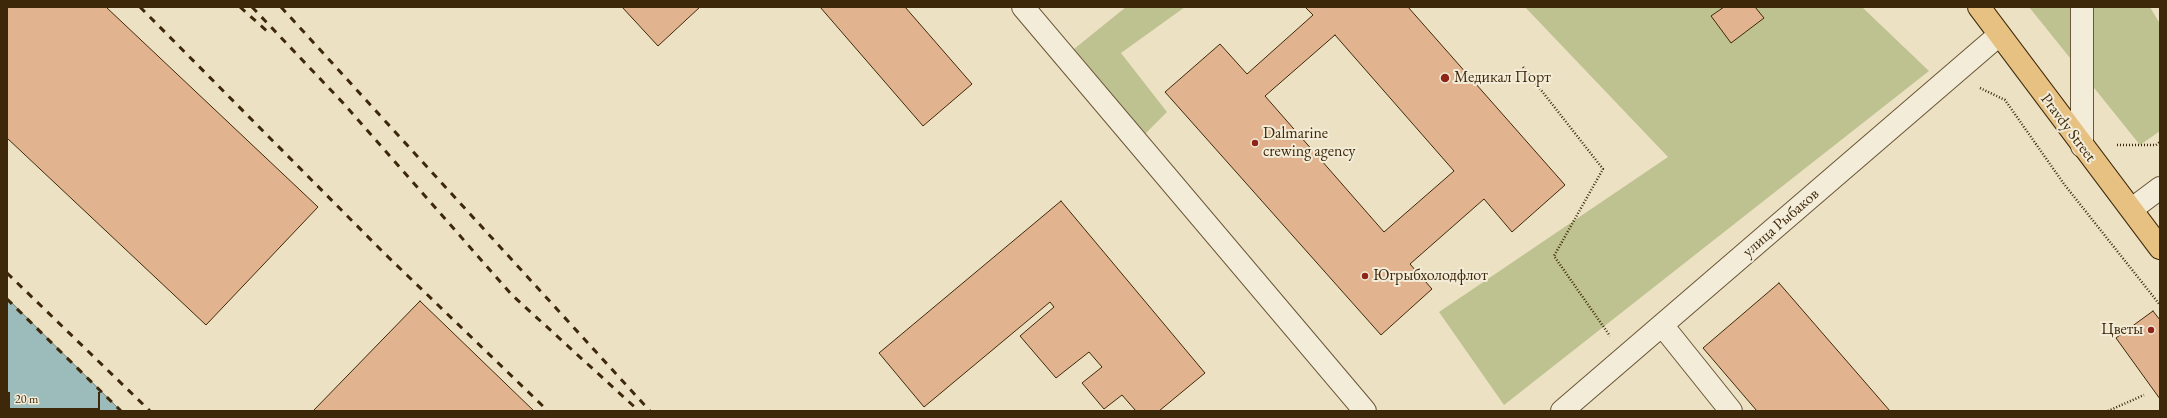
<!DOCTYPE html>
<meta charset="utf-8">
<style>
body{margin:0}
#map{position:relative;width:2167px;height:418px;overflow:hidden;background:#ece2c3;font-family:"EB Garamond",serif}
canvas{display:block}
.frame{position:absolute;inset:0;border:8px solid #3e280a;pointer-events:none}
.scale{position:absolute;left:8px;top:392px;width:92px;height:18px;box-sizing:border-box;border:2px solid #3e280a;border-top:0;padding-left:5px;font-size:12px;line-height:14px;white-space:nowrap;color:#3e280a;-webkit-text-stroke:3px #f3ecd8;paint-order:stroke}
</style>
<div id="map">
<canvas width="2167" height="418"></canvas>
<div class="frame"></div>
<div class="scale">20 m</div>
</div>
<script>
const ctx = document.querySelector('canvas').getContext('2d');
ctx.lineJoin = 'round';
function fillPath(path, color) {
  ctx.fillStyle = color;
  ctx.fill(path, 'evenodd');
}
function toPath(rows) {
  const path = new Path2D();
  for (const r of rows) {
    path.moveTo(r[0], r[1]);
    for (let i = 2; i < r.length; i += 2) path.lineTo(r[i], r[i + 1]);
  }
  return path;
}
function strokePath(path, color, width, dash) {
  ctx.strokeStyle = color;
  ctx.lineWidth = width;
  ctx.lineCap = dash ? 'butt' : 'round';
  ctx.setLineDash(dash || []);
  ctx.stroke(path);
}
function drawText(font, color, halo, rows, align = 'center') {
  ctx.font = font + ' "EB Garamond",serif';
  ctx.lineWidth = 4;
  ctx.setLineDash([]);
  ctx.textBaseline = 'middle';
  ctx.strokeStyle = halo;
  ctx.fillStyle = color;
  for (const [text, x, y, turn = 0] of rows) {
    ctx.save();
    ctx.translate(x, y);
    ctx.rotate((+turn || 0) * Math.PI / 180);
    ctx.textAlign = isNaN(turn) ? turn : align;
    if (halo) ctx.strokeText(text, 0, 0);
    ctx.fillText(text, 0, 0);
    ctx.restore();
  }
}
fillPath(toPath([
 [1126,7,1185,7,1121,53,1167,112,1145,134,1074,49],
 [1525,7,1862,7,1929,71,1504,405,1439,312,1668,157],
 [2029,7,2150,7,2160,24,2160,131,2140,145]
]), '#bec290');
const water = toPath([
 [7,298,121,411,7,411,7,298]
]);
fillPath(water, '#9bbcbb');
strokePath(water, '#768174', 1);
const building = toPath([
 [7,7,106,7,318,207,206,325,7,138,7,7],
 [622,7,700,7,658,46,622,7],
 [820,7,905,7,972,84,923,126,820,7],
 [1305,7,1408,7,1565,185,1512,232,1484,199,1410,264,1432,289,1381,335,1165,92,1220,44,1247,74,1313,15,1305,7],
 [1335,35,1454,171,1384,232,1265,96,1335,35],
 [1724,7,1755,7,1764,18,1731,43,1711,16,1724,7],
 [1061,201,1205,373,1159,411,1136,411,1122,395,1104,409,1082,383,1102,367,1089,352,1056,378,1020,336,1054,307,1050,302,924,407,879,353,1061,201],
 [1779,283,1890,411,1757,411,1703,348,1779,283],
 [420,301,534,411,313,411,420,301],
 [2153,311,2160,320,2160,399,2116,338,2153,311]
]);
fillPath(building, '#e1b48f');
strokePath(building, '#3e280a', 1);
const minor = toPath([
 [1023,7,1365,411],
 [2082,7,2082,146],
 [2132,209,2160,188],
 [1662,325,1731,411],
 [1562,411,1999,35]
]);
const major = toPath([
 [1979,7,2160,248]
]);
strokePath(minor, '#6a5638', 24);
strokePath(major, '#3e280a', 24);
strokePath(toPath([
 [1523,67,1603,169,1554,256,1610,336],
 [1980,88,2005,100,2064,184,2160,305],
 [2117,145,2156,145,2160,142],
 [2108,411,2144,395]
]), '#3e280a', 2.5, [1, 2]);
strokePath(minor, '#f3ecd8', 22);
strokePath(major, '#e6c182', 22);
strokePath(toPath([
 [140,7,384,253,548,411],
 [240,7,268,32],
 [252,7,345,105,512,295,639,411],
 [281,7,650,411],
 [7,273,150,411],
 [7,299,121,411]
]), '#3e280a', 3, [7, 7]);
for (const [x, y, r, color] of [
 [1445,78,5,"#8f2418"],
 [1255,143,4,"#8f2418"],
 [1365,276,4,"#8f2418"],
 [2151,330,4,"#8f2418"]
]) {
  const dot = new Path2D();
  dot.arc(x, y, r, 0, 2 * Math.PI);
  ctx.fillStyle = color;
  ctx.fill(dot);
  strokePath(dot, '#f3ecd8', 1.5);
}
drawText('16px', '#3e280a', '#f3ecd8', [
 ["Медикал Порт",1454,78],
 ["Dalmarine",1263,134],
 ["crewing agency",1263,152],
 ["Югрыбхолодфлот",1373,276],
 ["Цветы",2143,330,"right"]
], 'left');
drawText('16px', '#3e280a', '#f3ecd8', [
 ["Pravdy Street",2068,128,53],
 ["улица Рыбаков",1781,223,-41]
]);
</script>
